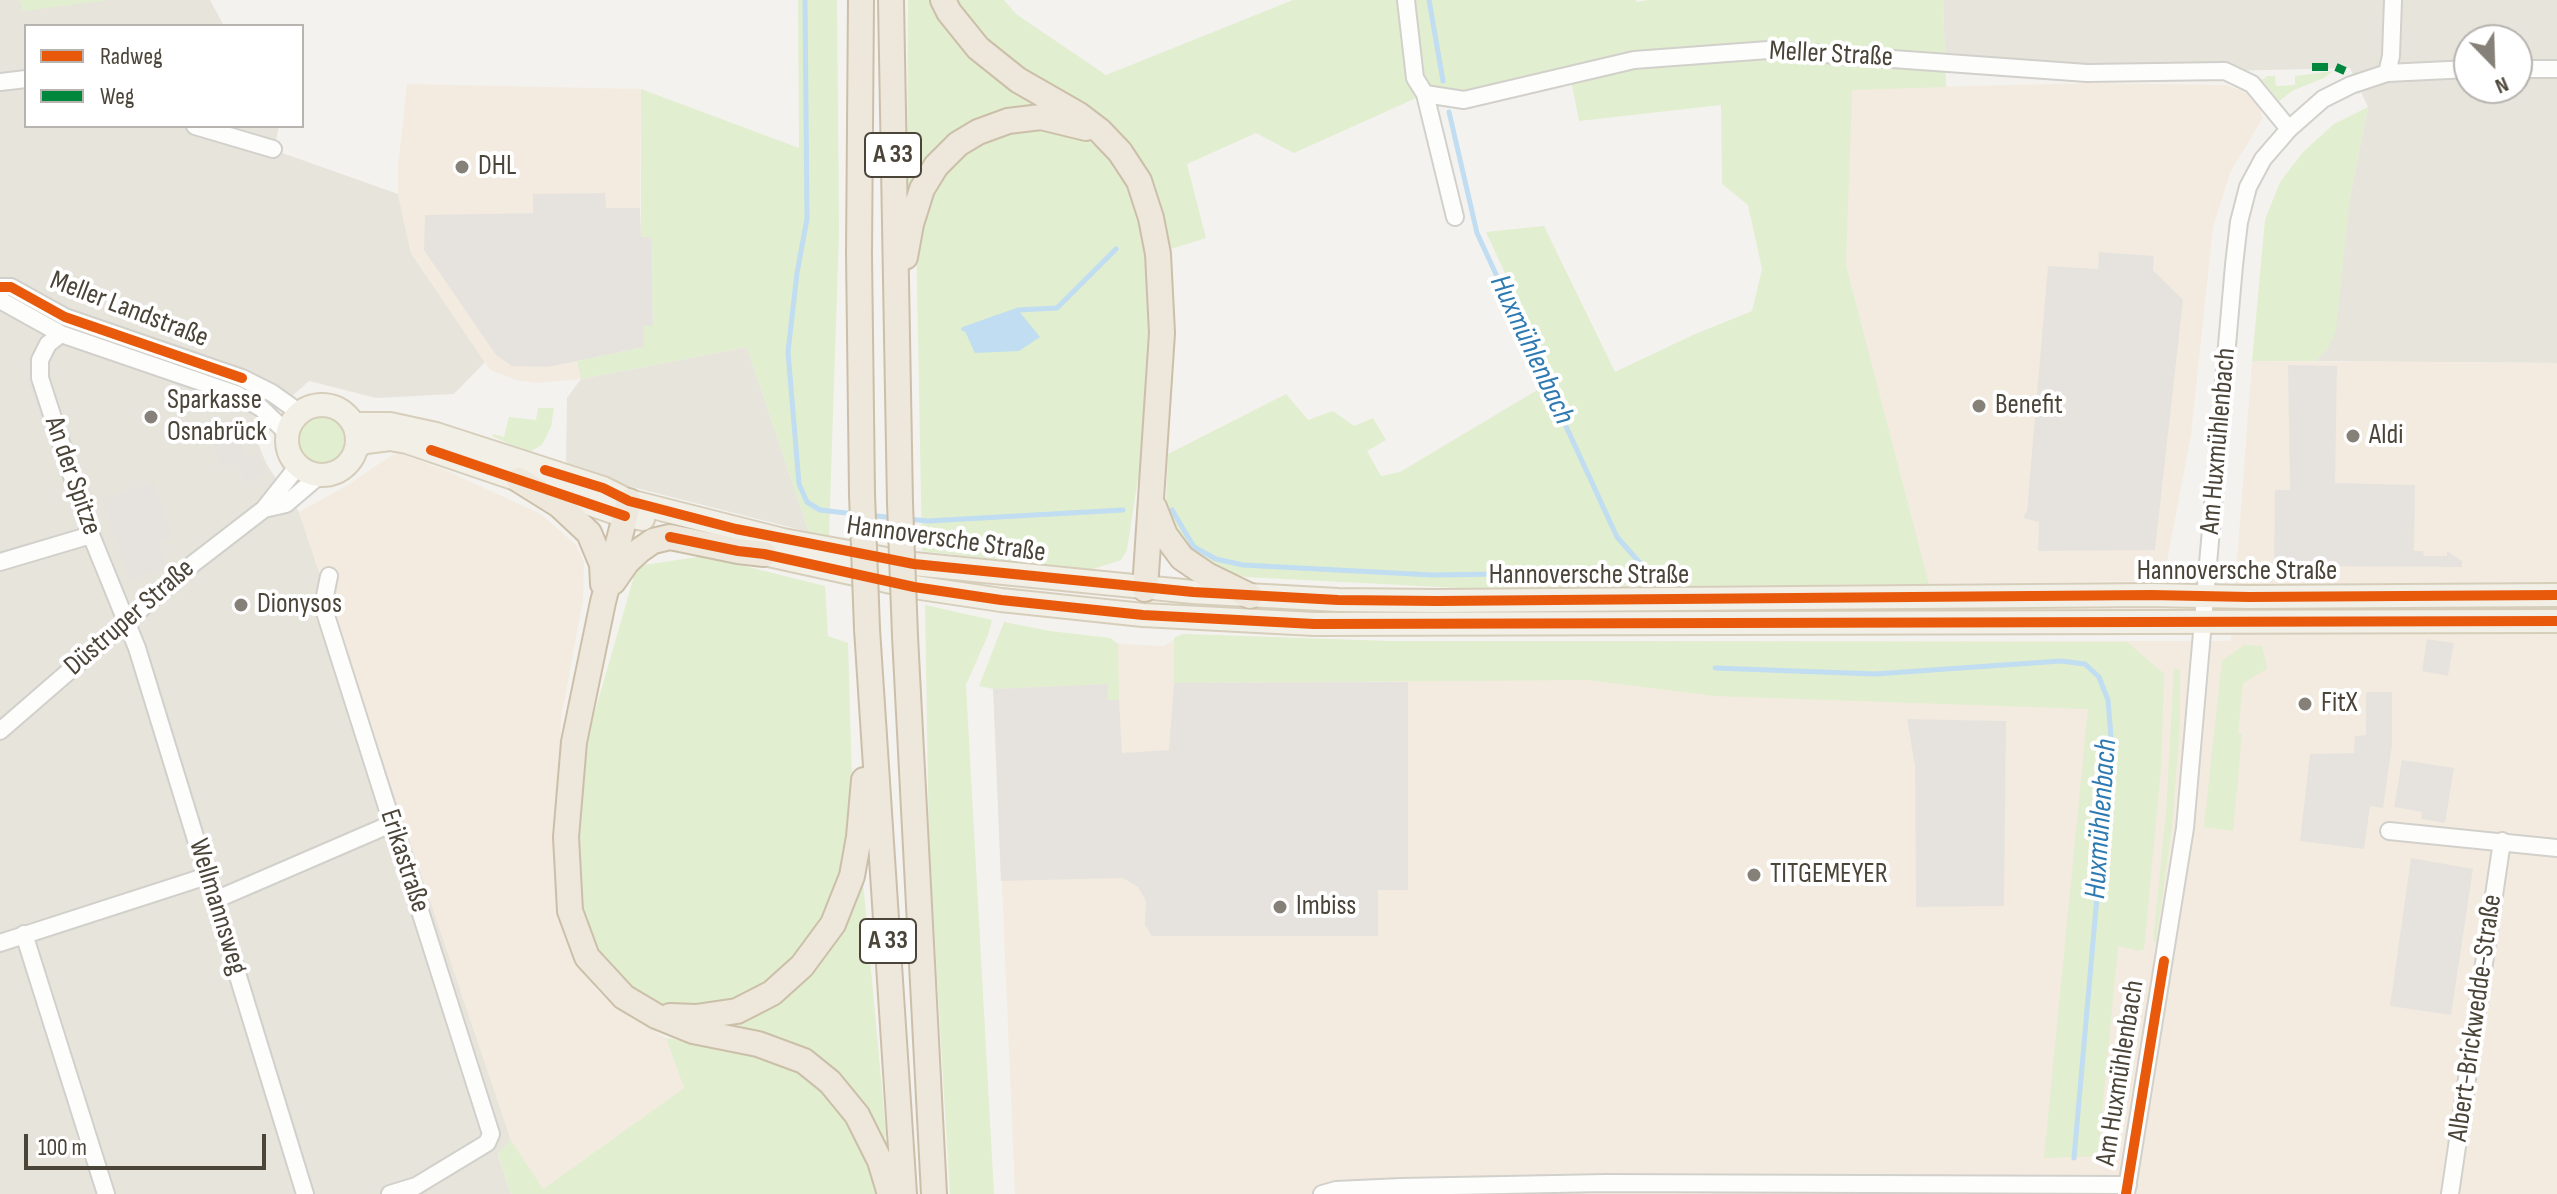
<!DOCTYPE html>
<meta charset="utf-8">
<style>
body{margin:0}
#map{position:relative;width:2557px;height:1194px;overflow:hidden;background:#f4f2ee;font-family:"Sofia Sans Condensed",sans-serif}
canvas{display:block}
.legend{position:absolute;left:24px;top:24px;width:280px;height:104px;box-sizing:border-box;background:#fff;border:2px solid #b7b4b0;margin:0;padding:10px 14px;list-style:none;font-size:24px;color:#4b4439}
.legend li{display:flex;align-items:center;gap:16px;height:40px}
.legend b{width:40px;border:2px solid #b7b4b0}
.north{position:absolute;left:2453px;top:24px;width:80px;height:80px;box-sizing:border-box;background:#fff;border:2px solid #b7b4b0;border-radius:50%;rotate:157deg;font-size:22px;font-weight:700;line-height:32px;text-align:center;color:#4b4439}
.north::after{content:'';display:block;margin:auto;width:28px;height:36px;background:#868178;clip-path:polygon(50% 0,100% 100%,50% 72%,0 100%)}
.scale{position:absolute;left:24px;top:1134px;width:242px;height:36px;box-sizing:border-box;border:4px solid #4b4439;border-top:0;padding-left:10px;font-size:24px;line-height:28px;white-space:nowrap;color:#4b4439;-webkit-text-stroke:6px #fff;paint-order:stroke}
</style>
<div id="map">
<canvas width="2557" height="1194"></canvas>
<ul class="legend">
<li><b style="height:10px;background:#e8590c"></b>Radweg</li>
<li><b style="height:10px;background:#00873e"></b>Weg</li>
</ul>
<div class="north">N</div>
<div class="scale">100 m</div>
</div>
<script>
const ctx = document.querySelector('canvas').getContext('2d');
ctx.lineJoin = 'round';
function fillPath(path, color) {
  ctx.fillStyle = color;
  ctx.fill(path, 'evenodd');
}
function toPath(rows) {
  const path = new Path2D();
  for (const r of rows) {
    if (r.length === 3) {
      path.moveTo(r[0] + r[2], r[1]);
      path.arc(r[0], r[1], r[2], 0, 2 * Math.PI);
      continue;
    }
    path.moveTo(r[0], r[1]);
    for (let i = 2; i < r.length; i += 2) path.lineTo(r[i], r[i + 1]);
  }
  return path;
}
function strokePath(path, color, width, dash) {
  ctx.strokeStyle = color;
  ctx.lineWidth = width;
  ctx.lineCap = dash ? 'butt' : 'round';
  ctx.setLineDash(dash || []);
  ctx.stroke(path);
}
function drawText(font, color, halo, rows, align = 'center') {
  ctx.font = font + ' "Sofia Sans Condensed",sans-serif';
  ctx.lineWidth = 8;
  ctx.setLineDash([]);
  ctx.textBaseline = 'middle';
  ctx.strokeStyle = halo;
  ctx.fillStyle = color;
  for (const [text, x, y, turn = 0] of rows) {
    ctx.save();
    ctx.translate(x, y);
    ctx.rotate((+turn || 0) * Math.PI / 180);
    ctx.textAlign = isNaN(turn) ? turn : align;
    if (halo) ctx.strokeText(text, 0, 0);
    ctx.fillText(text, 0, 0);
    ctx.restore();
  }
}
fillPath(toPath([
 [0,0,210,0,224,26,26,26,26,126,279,126,274,150,398,194,411,253,485,362,454,394,376,398,309,381,253,431,267,465,299,512,511,1140,498,1154,511,1194,0,1194],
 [1943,0,2557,0,2557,363,2315,361,2328,348,2350,197,2368,107,2350,68,2182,72,1945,62],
 [2469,40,2517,40,2517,88,2469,88],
 [747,347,809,532,577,473,566,461,567,398,581,379]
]), '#e7e4dc');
fillPath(toPath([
 [2090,83,2226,85,2246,92,2258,104,2263,118,2230,173,2213,227,2191,435,2166,567,2158,573,2147,574,2145,581,1929,584,1846,265,1851,89],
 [407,84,641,89,640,208,644,347,577,361,581,379,537,383,516,380,490,370,411,253,398,194,398,165],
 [2252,361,2557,363,2557,1194,1015,1194,994,697,999,638,1164,646,1183,634,1388,641,2231,641],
 [398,453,445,470,541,514,576,545,584,562,583,600,561,719,557,846,560,913,573,954,596,989,627,1015,666,1038,684,1088,543,1189,511,1140,299,512,346,486,392,455]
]), '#f3ebdf');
fillPath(toPath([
 [19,0,109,0,23,11],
 [798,0,837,0,839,231,829,536,809,532,747,347,581,379,577,361,644,347,643,326,653,326,650,237,641,238,641,89,799,148],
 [908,0,929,0,940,17,1060,113,1002,114,907,203],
 [948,0,1004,0,1016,14,1106,75,1293,0,1635,0,1637,2,1648,0,1943,0,1946,87,1852,90,1846,265,1929,584,1460,588,1246,577,1219,571,1200,562,1170,527,1166,506,1168,454,1286,394,1308,420,1333,411,1354,426,1373,418,1386,440,1367,451,1381,476,1400,472,1554,380,1486,232,1544,226,1615,372,1693,335,1752,311,1762,269,1748,205,1722,184,1721,105,1579,121,1570,75,1464,100,1425,94,1294,153,1256,133,1187,164,1206,238,1171,249,1162,209,1145,169,1121,135,1091,112,1004,65],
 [2333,71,2324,78,2294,90,2279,101,2262,80,2267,76,2275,76,2276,86,2295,85,2295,76],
 [2368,107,2350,197,2336,330,2328,348,2315,361,2252,361,2265,220,2280,182,2303,152,2334,124],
 [1026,124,1086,139,1111,159,1131,189,1151,259,1149,406,1127,550,1121,560,1090,570,922,551,916,228,925,195,975,139],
 [538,408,554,408,551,427,542,445,533,450,527,452,492,436,493,434,504,437,509,417,536,420],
 [322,440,23],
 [704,556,825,586,828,636,848,643,853,812,845,865,826,921,800,960,735,1005,699,1010,660,1003,633,991,590,943,583,921,576,876,580,782,587,739,637,566],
 [2500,601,2557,601,2557,614,2257,615,2257,610,2450,609],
 [925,605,992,620,988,635,966,685,994,1194,950,1194,929,842],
 [1004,622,1050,631,1110,638,1118,644,1119,700,1106,701,1107,684,993,689,979,686],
 [1183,634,1388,641,2127,642,2164,674,2161,768,2144,949,2139,951,2118,946,2098,1156,2044,1158,2088,709,1714,696,1588,680,1174,683,1174,638],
 [2244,645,2262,646,2267,669,2243,683,2238,733,2242,734,2233,831,2204,827,2222,661],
 [2174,669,2180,669,2180,725,2172,827,2156,942,2153,940,2166,814],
 [859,837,886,1134,880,1161,830,1082,696,1017,737,1011,802,966],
 [666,1038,763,1054,793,1066,820,1085,848,1122,870,1164,877,1194,511,1194,498,1153,511,1140,543,1189,684,1088]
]), '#e1eecf');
fillPath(toPath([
 [605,193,606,208,640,208,641,237,651,237,653,326,643,326,644,347,548,367,512,366,496,355,424,250,425,215,533,213,533,194],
 [2099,252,2154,256,2153,270,2183,300,2155,550,2038,551,2039,522,2023,518,2027,510,2048,266,2098,269],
 [2288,365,2337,366,2335,483,2415,485,2414,551,2423,551,2424,556,2447,556,2447,551,2462,561,2462,567,2274,566,2275,490,2290,490],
 [31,372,74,499,69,500,26,374],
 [233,420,246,458,259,454,266,475,244,483,237,462,220,467,207,428],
 [153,482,172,537,159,542,167,568,130,580,102,499],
 [2427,639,2454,643,2448,676,2422,671],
 [1408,682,1408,890,1378,890,1378,936,1152,936,1145,925,1146,901,1138,887,1123,878,1001,881,993,689,1108,684,1107,700,1119,700,1122,753,1169,750,1174,683],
 [2366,692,2392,692,2392,745,2383,808,2370,806,2364,849,2300,841,2310,754,2354,753,2355,736,2366,735],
 [1907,719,2006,721,2004,906,1916,907,1915,766],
 [2402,760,2454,768,2445,823,2421,819,2422,812,2394,807],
 [2411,858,2473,869,2451,1015,2390,1006]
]), '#e6e3df');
fillPath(toPath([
 [1018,310,1040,337,1019,351,975,353,964,329]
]), '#c0ddf1');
strokePath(toPath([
 [805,0,807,219,797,273,788,352,799,484,807,502,820,510,855,514],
 [1429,0,1443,81],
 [1449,112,1477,233,1617,537,1648,572],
 [964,329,1018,310,1057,308,1116,249],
 [1172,510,1194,547,1216,559,1243,565,1432,575,1647,572],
 [869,515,894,518],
 [908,519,928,521,1123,510],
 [1715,668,1875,674,2061,661,2085,664,2099,677,2108,700,2111,737,2074,1158]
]), '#c0ddf1', 5);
const minor = toPath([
 [1406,0,1415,78,1425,94,1455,217],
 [2517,69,2557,69],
 [2387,73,2391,56,2393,0],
 [0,82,26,79],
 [1425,94,1464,100,1634,60,1768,50,2087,73,2225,71,2252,84,2289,129],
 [195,126,273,149],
 [0,287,11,287,65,317,242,378,272,393,300,413],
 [0,300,61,334,236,394,261,408,287,433],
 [61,334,48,344,40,360,40,378,91,535,137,648,305,1194],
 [264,509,286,504,320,475],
 [0,562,91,535],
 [329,576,323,606,491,1134,487,1143,416,1186,390,1194],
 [0,731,194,563,264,509,298,466],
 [2389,831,2557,848],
 [215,900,391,824],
 [24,934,106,1194],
 [0,943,207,876],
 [1322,1194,1336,1190,1401,1187,1606,1183,2128,1185],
 [2126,1194,2185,828,2234,265,2239,222,2248,187,2263,159,2289,129,2323,99,2351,85,2387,73,2469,69],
 [2450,1194,2502,841]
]);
const major = toPath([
 [322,440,35],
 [353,424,390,424,436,434,603,488,629,501,783,540,914,564,1193,592,1338,600,1437,601,2151,595,2249,597,2557,595],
 [357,446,366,442,390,439,407,442,625,516,643,519],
 [749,547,764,554,914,587,1001,600,1143,615,1314,624,2557,621]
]);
const highway = toPath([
 [861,0,859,254,862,494],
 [891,0,900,503],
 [943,0,949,12,978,48,1018,80,1079,115,1100,131,1120,152,1139,181,1151,218,1158,254,1162,333,1145,589],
 [905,257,911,224,922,189,936,166,958,144,978,132,1008,121,1041,117,1086,128],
 [519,480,559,505,589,533,602,564,603,584],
 [629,501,603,602,574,742,566,837,570,911,587,957,624,997,656,1016,693,1031,758,1044,804,1061,830,1082,857,1115,880,1161,890,1194],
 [1154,507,1165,535,1182,558,1207,575,1250,596],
 [613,582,627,562,640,550,653,541,670,537,738,551,764,554],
 [867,629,904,1194],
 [905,636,934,1194],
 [670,1016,696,1017,737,1011,772,993,802,966,833,924,852,876,859,837,864,780]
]);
strokePath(minor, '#d2d0cb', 20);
strokePath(major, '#d6cebb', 26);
strokePath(highway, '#ccbfa9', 28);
strokePath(minor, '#fdfdfc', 16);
strokePath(major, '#f2efe6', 22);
strokePath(highway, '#ede8db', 24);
const highwayBridge = toPath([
 [862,494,867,629],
 [900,503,905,636]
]);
strokePath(highwayBridge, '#ccbfa9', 28, []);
strokePath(highwayBridge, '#ede8db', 24);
strokePath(toPath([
 [2312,67,2336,67,2345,71]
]), '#00873e', 8, [16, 8]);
strokePath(toPath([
 [0,287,11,287,65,317,242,378],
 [431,450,625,516],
 [545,470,603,488,629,501,736,529,914,564,1193,592,1338,600,1437,601,2151,595,2249,597,2557,595],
 [670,537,738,551,764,554,914,587,1001,600,1143,615,1314,624,2557,621],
 [2126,1194,2164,961]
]), '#e8590c', 10);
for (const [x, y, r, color] of [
 [462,167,8,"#868178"],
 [1979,406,8,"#868178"],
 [151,417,8,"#868178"],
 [2353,436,8,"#868178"],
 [241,605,8,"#868178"],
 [2305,704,8,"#868178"],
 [1754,875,8,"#868178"],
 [1280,907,8,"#868178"]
]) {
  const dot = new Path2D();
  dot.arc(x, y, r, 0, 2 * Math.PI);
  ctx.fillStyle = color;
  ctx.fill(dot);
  strokePath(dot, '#fff', 3);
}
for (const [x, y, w] of [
 [893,155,56],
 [888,941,56]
]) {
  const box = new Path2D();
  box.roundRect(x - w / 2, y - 22, w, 44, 6);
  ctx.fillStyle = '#fff';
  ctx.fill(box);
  strokePath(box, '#4b4439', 2);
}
drawText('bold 26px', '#4b4439', null, [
 ["A 33",893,155],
 ["A 33",888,941]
]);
drawText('28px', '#4b4439', '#fff', [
 ["Meller Straße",1831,55,3],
 ["Meller Landstraße",129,310,21],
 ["Am Huxmühlenbach",2219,441,-85],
 ["An der Spitze",72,476,71],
 ["Hannoversche Straße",946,540,8],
 ["Hannoversche Straße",2237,572],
 ["Hannoversche Straße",1589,576],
 ["Düstruper Straße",130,618,-41],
 ["Erikastraße",404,861,72],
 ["Wellmannsweg",217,907,73],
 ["Albert-Brickwedde-Straße",2476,1018,-82],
 ["Am Huxmühlenbach",2121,1073,-81]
]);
drawText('28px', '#4b4439', '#fff', [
 ["DHL",478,167],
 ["Sparkasse",167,401],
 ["Osnabrück",167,433],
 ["Benefit",1995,406],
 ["Aldi",2369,436],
 ["Dionysos",257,605],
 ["FitX",2321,704],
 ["TITGEMEYER",1770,875],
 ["Imbiss",1296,907]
], 'left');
drawText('italic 30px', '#2e7ab2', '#fff', [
 ["Huxmühlenbach",1531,350,65],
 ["Huxmühlenbach",2102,819,-86]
]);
</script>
